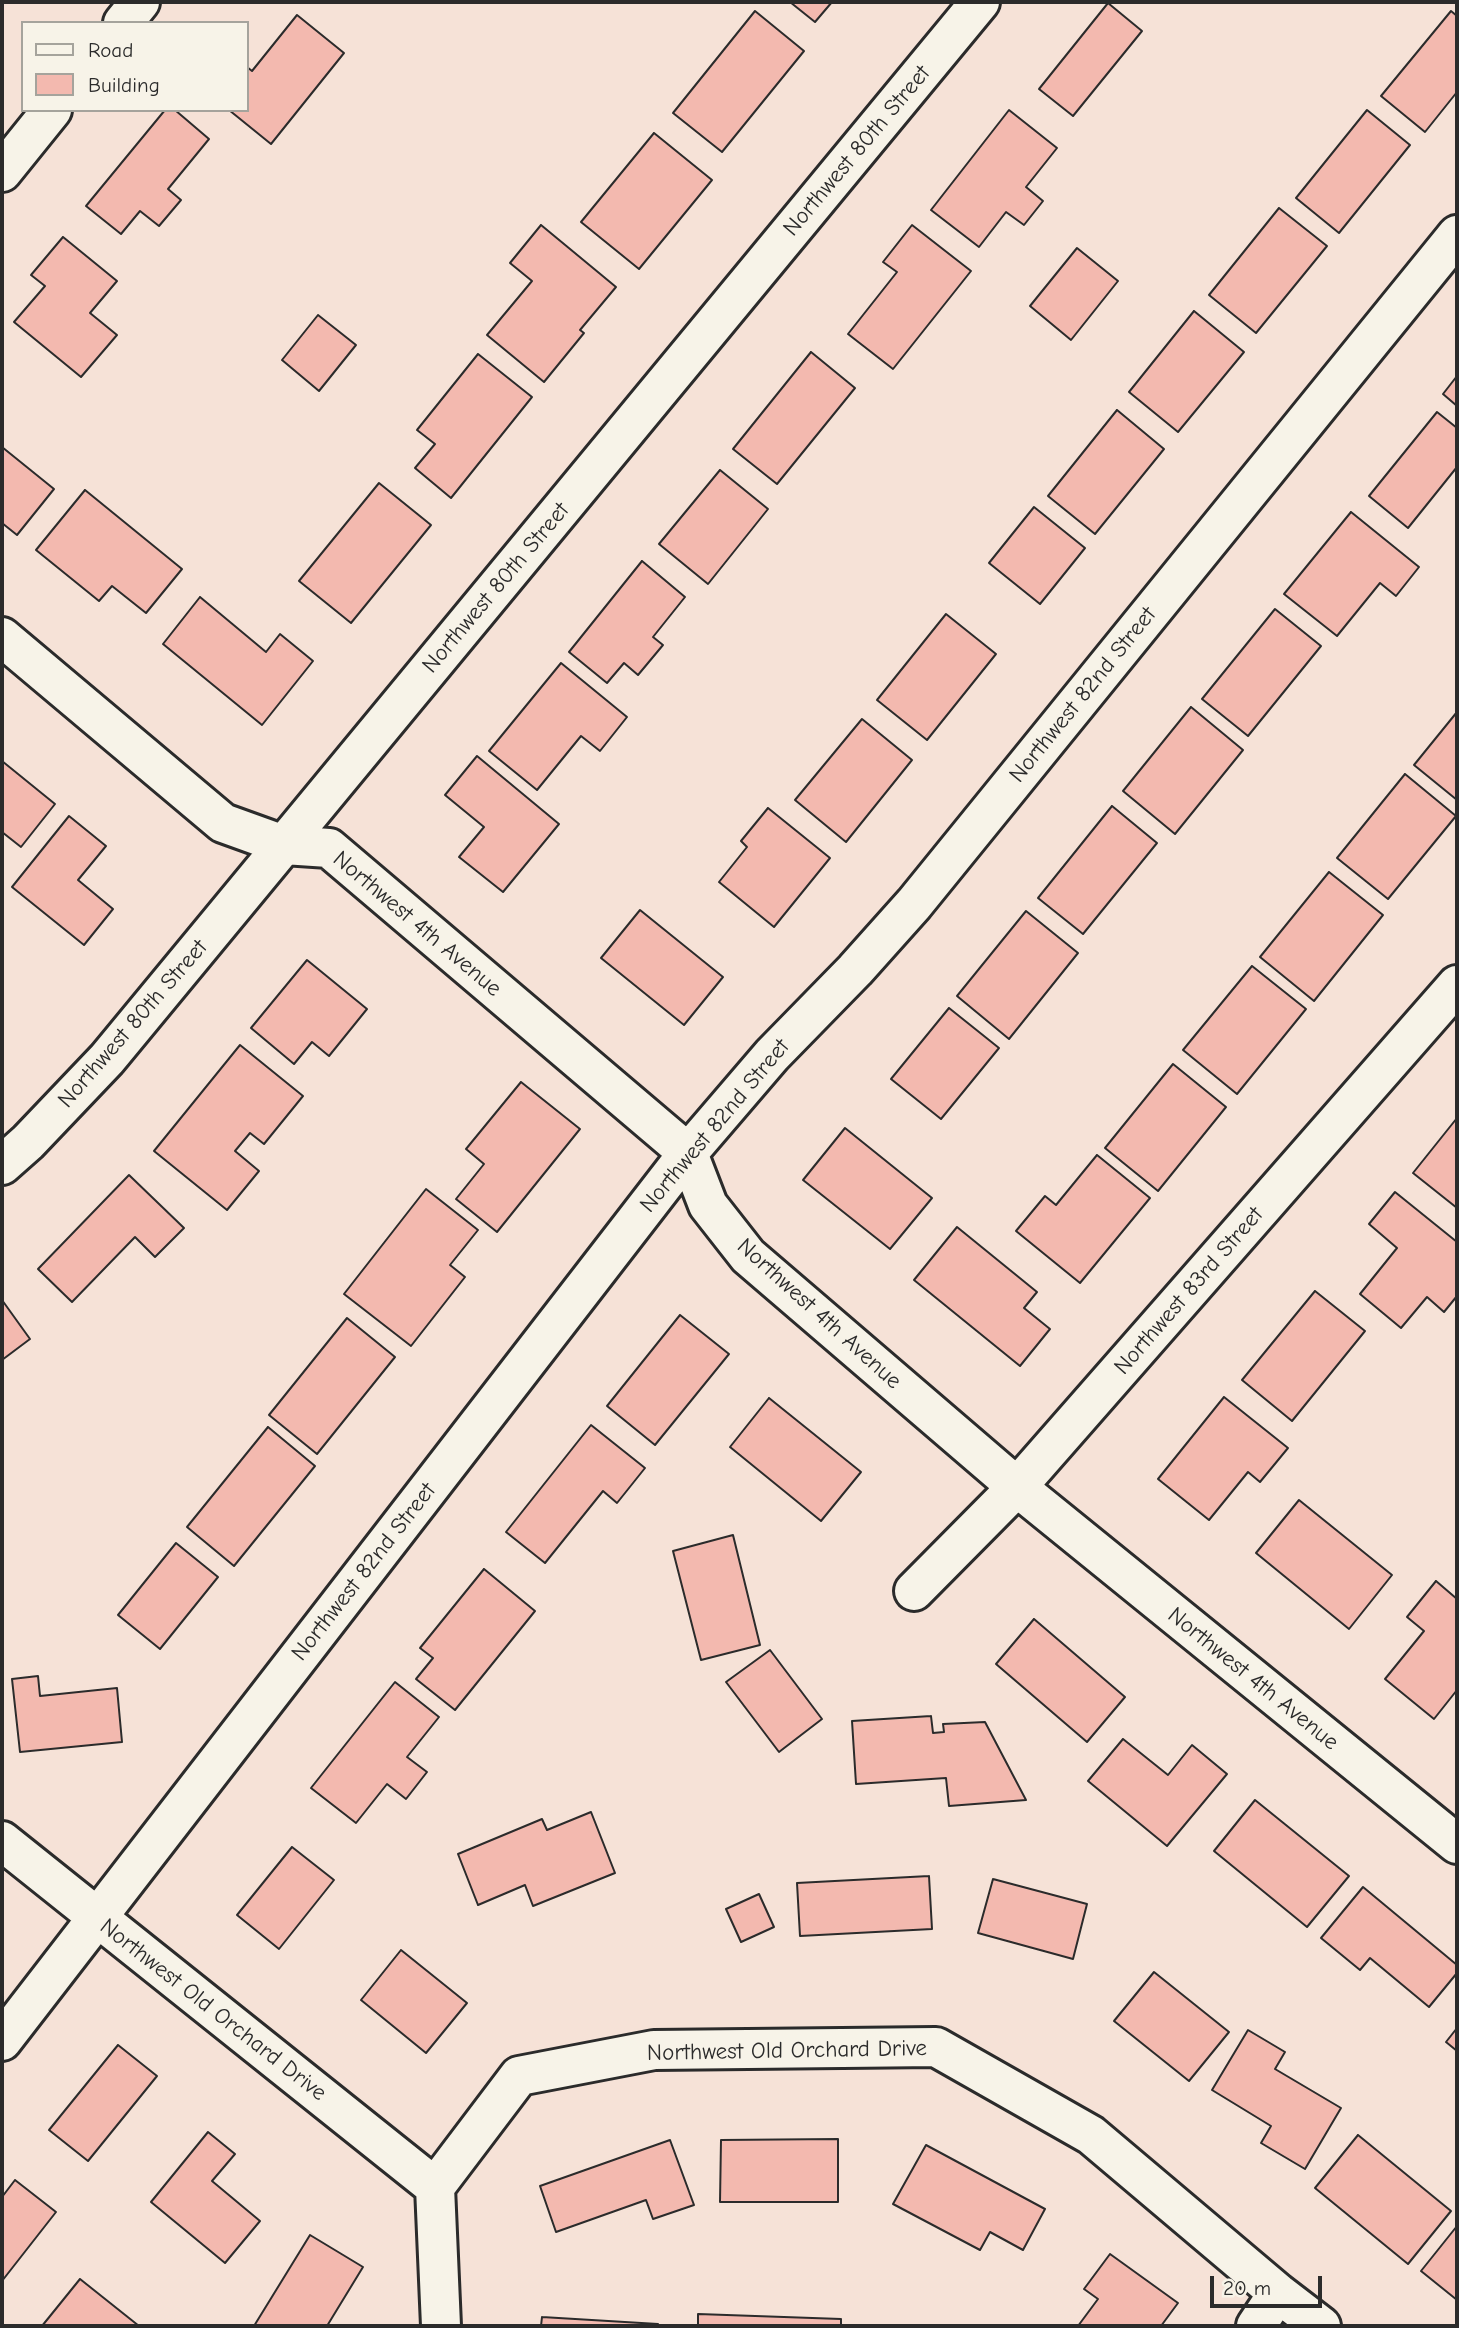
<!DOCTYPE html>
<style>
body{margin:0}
#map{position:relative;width:1459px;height:2328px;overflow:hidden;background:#f6e2d7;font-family:"Comic Neue",sans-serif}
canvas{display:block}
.frame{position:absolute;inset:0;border:4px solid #2b2b2b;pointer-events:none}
.legend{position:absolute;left:21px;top:21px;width:228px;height:91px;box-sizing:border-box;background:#f7f3e8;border:2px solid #a5a39c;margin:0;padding:9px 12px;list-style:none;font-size:21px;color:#2b2b2b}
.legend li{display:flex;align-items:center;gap:14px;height:35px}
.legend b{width:35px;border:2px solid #a5a39c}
.scale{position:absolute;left:1210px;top:2276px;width:112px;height:32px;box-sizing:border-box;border:4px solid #2b2b2b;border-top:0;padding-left:9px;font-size:21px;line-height:24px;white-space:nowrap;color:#2b2b2b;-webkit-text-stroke:5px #f7f3e8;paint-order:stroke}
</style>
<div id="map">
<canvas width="1459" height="2328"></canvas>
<div class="frame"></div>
<ul class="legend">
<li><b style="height:9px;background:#f7f3e8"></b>Road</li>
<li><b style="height:19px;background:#f3b9af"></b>Building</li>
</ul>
<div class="scale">20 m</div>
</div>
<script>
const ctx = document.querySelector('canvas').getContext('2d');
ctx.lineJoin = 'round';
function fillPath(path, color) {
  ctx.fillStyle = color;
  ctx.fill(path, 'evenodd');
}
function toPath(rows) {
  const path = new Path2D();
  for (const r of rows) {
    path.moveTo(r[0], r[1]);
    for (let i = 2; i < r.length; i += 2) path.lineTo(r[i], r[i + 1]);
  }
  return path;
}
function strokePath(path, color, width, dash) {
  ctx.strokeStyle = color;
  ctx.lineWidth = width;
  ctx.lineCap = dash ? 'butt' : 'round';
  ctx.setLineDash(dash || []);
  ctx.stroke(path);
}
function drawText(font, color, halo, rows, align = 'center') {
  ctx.font = font + ' "Comic Neue",sans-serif';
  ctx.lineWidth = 7;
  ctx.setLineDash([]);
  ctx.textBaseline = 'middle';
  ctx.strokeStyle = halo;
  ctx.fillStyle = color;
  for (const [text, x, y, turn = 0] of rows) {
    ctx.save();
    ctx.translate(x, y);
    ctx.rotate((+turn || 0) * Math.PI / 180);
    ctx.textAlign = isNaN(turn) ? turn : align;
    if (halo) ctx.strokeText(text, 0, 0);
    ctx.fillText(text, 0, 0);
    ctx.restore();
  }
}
const building = toPath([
 [790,2,832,2,815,22,790,2],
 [1108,3,1142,31,1073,116,1039,89,1108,3],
 [755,11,804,51,722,152,673,113,755,11],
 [1451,11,1457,16,1457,92,1425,132,1381,96,1451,11],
 [297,15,344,53,271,144,229,110,247,110,247,67,252,71,297,15],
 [165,110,175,110,209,139,168,189,181,200,159,226,140,211,121,234,86,206,165,110],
 [1009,110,1057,148,1026,187,1043,201,1024,225,1006,212,979,247,931,210,1009,110],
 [1367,110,1410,145,1339,233,1296,198,1367,110],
 [654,133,712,180,639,269,581,222,654,133],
 [1279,208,1327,246,1256,333,1209,295,1279,208],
 [541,225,616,287,580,330,584,333,544,382,487,335,532,281,510,263,541,225],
 [912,225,971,271,893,369,848,334,897,272,883,262,912,225],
 [63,237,117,281,90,313,117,335,81,377,14,322,45,286,31,275,63,237],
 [1077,248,1118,281,1071,340,1030,306,1077,248],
 [1194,311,1244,352,1178,432,1129,392,1194,311],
 [318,315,356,345,319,391,282,360,318,315],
 [811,352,855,388,777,484,733,449,811,352],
 [478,354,532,397,451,498,415,468,435,444,417,430,478,354],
 [1457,376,1457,406,1443,394,1457,376],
 [1117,410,1164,449,1095,534,1048,496,1117,410],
 [1437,412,1457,428,1457,467,1408,528,1369,496,1437,412],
 [2,447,54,489,17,535,2,523,2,447],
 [720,470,768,509,708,584,659,544,720,470],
 [379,483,431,525,351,623,299,581,379,483],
 [85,490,182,569,146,613,112,586,99,601,36,550,85,490],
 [1034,507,1085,548,1040,604,989,563,1034,507],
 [1351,512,1419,567,1396,596,1380,583,1337,636,1284,594,1351,512],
 [642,561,685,597,653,637,663,645,638,675,624,663,607,683,569,652,642,561],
 [200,597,266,652,280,634,313,661,262,725,163,644,200,597],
 [1275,609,1321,646,1248,736,1202,699,1275,609],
 [946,614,996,654,927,740,877,700,946,614],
 [561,663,627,717,600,751,581,736,537,790,489,751,561,663],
 [1191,707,1243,750,1175,834,1123,791,1191,707],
 [1457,712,1457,800,1414,765,1457,712],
 [862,719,912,760,846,842,795,800,862,719],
 [477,756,559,824,503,892,459,857,484,827,445,795,477,756],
 [2,761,55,804,21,847,2,832,2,761],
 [1405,774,1456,816,1388,899,1337,858,1405,774],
 [1112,806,1157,843,1083,934,1038,898,1112,806],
 [768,808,830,858,774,927,719,882,747,847,741,841,768,808],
 [69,816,106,846,78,880,113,909,84,945,12,887,69,816],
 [1329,872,1383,915,1314,1001,1260,957,1329,872],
 [640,910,723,977,684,1025,601,958,640,910],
 [1026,911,1078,953,1009,1039,957,996,1026,911],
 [307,960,367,1009,329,1056,312,1042,294,1064,251,1028,307,960],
 [1252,966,1306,1009,1237,1094,1183,1050,1252,966],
 [949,1008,999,1048,941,1119,891,1079,949,1008],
 [240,1045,303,1096,264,1144,250,1133,235,1151,259,1171,227,1210,154,1151,240,1045],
 [1173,1064,1226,1107,1158,1191,1105,1148,1173,1064],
 [521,1082,580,1129,497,1232,456,1199,484,1164,466,1149,521,1082],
 [1457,1118,1457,1208,1413,1173,1457,1118],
 [845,1128,932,1198,890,1249,803,1180,845,1128],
 [1097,1155,1150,1198,1080,1283,1016,1231,1045,1196,1056,1205,1097,1155],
 [129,1175,184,1228,155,1257,135,1237,72,1302,38,1269,129,1175],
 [426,1189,478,1230,450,1265,465,1277,411,1346,344,1294,426,1189],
 [1395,1192,1457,1242,1457,1296,1444,1312,1427,1297,1401,1328,1360,1294,1397,1248,1369,1224,1395,1192],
 [957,1227,1037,1292,1024,1308,1050,1329,1020,1366,914,1280,957,1227],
 [1315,1291,1365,1331,1292,1421,1242,1380,1315,1291],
 [2,1300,30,1339,2,1360,2,1300],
 [680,1315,729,1354,655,1445,607,1406,680,1315],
 [347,1318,395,1357,317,1454,269,1415,347,1318],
 [1224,1397,1288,1448,1260,1482,1248,1472,1209,1520,1158,1479,1224,1397],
 [769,1398,861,1472,821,1521,730,1447,769,1398],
 [591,1425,645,1468,617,1503,603,1491,545,1563,506,1532,591,1425],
 [268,1427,315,1466,234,1566,187,1527,268,1427],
 [1299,1500,1392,1575,1349,1629,1256,1553,1299,1500],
 [733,1535,760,1645,701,1660,673,1551,733,1535],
 [176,1543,218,1577,160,1649,118,1615,176,1543],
 [484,1569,535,1611,455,1710,416,1679,433,1658,420,1648,484,1569],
 [1436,1581,1457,1599,1457,1690,1434,1719,1385,1679,1424,1631,1407,1617,1436,1581],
 [1034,1619,1125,1697,1087,1742,996,1664,1034,1619],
 [770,1650,822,1719,779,1752,726,1682,770,1650],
 [38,1676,40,1696,117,1688,122,1742,20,1752,12,1679,38,1676],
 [395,1682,439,1717,407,1757,427,1772,406,1799,387,1784,356,1823,311,1788,395,1682],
 [931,1716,933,1733,944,1732,943,1724,985,1722,1026,1800,949,1806,946,1778,856,1784,852,1721,931,1716],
 [1123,1739,1168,1775,1192,1745,1227,1774,1167,1846,1088,1781,1123,1739],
 [1255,1800,1349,1876,1307,1927,1214,1851,1255,1800],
 [591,1812,615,1873,533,1906,525,1885,478,1905,458,1854,542,1819,547,1830,591,1812],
 [292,1847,334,1880,279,1949,237,1915,292,1847],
 [929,1876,932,1929,800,1936,797,1883,929,1876],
 [993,1879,1087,1904,1073,1959,978,1933,993,1879],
 [1363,1887,1457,1965,1457,1973,1429,2007,1370,1958,1360,1970,1321,1938,1363,1887],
 [759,1894,774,1927,741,1942,726,1909,759,1894],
 [401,1950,467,2003,426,2053,361,2000,401,1950],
 [1154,1972,1229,2032,1189,2081,1114,2021,1154,1972],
 [1457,2028,1457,2051,1446,2042,1457,2028],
 [1248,2030,1285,2052,1275,2069,1341,2108,1305,2169,1261,2143,1271,2126,1212,2090,1248,2030],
 [118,2045,157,2076,88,2161,49,2130,118,2045],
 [208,2132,235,2154,212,2181,260,2221,225,2263,151,2202,208,2132],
 [1358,2135,1451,2211,1408,2264,1315,2188,1358,2135],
 [838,2139,838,2202,720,2202,721,2140,838,2139],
 [670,2140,694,2205,653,2219,646,2200,556,2232,540,2186,670,2140],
 [926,2145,1045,2209,1023,2250,990,2232,980,2250,893,2204,926,2145],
 [15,2180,56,2212,2,2281,2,2197,15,2180],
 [1457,2226,1457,2300,1421,2271,1457,2226],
 [310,2235,363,2267,327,2326,254,2326,310,2235],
 [1110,2254,1178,2303,1161,2326,1078,2326,1098,2299,1084,2289,1110,2254],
 [80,2279,139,2326,42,2326,80,2279],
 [698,2314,841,2319,841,2326,698,2326,698,2314],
 [542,2317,658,2324,658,2326,541,2326,542,2317]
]);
fillPath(building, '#f3b9af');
strokePath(building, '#2b2b2b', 2);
const minor = toPath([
 [123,23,140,2],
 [2,172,52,110],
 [2,637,223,823,284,845,329,848,688,1153,708,1205,748,1256,1017,1487,1457,1844],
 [2,1165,28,1142,107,1059,980,2],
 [914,1591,1017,1487,1457,985],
 [2,1841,435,2187,519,2076,654,2050,936,2047,1091,2135,1278,2293,1321,2326],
 [2,2041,688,1153,772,1055,855,970,914,904,1457,235],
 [435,2187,441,2326],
 [1256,2326,1278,2293]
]);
strokePath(minor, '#2b2b2b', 44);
strokePath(minor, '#f7f3e8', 38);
drawText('23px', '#2b2b2b', '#f7f3e8', [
 ["Northwest 80th Street",857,151,-50],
 ["Northwest 80th Street",496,588,-50],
 ["Northwest 82nd Street",1083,695,-51],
 ["Northwest 4th Avenue",417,924,40],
 ["Northwest 80th Street",133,1024,-49],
 ["Northwest 82nd Street",715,1126,-50],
 ["Northwest 83rd Street",1189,1291,-49],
 ["Northwest 4th Avenue",819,1314,42],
 ["Northwest 82nd Street",364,1572,-52],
 ["Northwest 4th Avenue",1253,1679,39],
 ["Northwest Old Orchard Drive",213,2010,38],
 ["Northwest Old Orchard Drive",787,2051,-1]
]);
</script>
